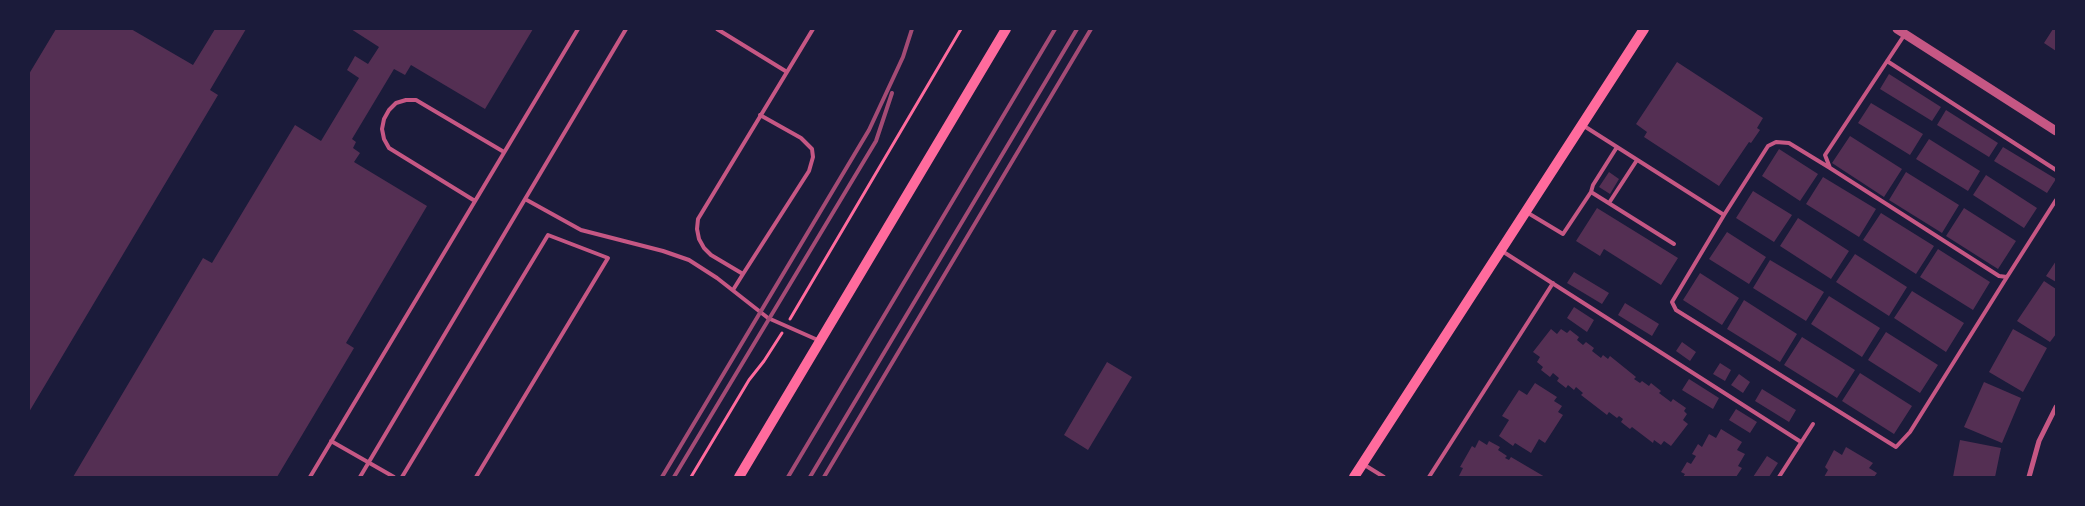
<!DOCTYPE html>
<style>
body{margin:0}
#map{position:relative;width:2085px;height:506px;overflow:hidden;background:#1b1b3a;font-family:Barlow,sans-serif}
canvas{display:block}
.frame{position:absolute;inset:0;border:30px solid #1b1b3a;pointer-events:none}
</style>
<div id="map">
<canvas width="2085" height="506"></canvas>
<div class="frame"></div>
</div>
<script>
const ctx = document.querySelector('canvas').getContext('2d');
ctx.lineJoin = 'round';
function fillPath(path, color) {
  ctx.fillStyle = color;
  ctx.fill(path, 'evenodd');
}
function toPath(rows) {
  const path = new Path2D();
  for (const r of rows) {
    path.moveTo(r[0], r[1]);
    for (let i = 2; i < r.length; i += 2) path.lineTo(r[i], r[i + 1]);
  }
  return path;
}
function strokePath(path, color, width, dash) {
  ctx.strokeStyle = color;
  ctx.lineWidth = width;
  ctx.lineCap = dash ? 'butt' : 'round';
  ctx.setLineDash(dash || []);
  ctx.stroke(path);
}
fillPath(toPath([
 [56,29,131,29,193,65,215,29,246,29,210,90,218,95,29,412,29,74],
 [351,29,533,29,485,109,411,65,405,75,394,69,352,139,356,142,353,148,360,153,354,162,427,206,346,343,354,348,277,477,73,477,203,258,212,263,295,125,321,141,359,78,347,70,355,56,368,64,379,47],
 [2053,29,2056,29,2056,51,2044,43],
 [1677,62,1763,118,1757,128,1760,130,1751,143,1749,142,1719,186,1644,137,1647,132,1636,124],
 [1889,74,1941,107,1932,121,1880,89],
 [1871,103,1923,134,1910,155,1858,123],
 [1946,110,1998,143,1989,157,1937,125],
 [1850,136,1902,169,1884,197,1832,163],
 [1929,139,1980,171,1968,191,1916,159],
 [2003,147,2056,179,2047,193,1994,161],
 [1779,149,1818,174,1800,201,1762,176],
 [1609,172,1619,179,1610,194,1599,187],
 [1906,172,1959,205,1942,233,1889,200],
 [1986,175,2037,208,2024,228,1973,195],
 [1823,177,1876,209,1859,237,1806,204],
 [1753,191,1792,215,1774,242,1736,218],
 [1597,208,1678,258,1661,285,1604,249,1600,256,1576,241],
 [1964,208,2016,241,1998,269,1946,236],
 [1881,213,1934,246,1916,274,1863,240],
 [1798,218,1849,251,1831,279,1780,246],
 [1727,232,1766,257,1749,284,1709,259],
 [1938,249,1990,282,1973,310,1920,277],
 [1855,254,1907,287,1889,316,1836,282],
 [1770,260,1824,292,1806,321,1753,288],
 [2056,261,2056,282,2046,276],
 [1574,272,1609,293,1602,304,1567,283],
 [1700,273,1739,298,1722,325,1683,300],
 [2044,281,2056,289,2056,334,2050,342,2017,321],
 [1912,291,1964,323,1946,352,1894,318],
 [1829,296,1880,328,1862,357,1811,324],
 [1744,300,1797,334,1780,362,1727,329],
 [1625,303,1659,324,1652,336,1618,315],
 [1574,307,1594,320,1587,332,1567,318],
 [1551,329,1557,334,1561,329,1567,333,1570,330,1579,337,1577,340,1583,345,1586,342,1594,348,1592,351,1601,358,1603,355,1608,359,1610,356,1636,377,1634,379,1640,383,1642,381,1649,386,1651,383,1661,391,1659,393,1671,402,1673,399,1686,408,1684,411,1687,414,1683,420,1688,424,1671,446,1664,441,1661,445,1654,440,1653,443,1632,427,1630,429,1621,422,1623,419,1619,416,1617,418,1609,412,1607,415,1581,395,1583,393,1576,387,1574,390,1568,385,1566,388,1557,381,1559,378,1553,373,1550,377,1541,370,1543,367,1537,362,1540,357,1533,352],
 [2013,329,2047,348,2023,392,1989,372],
 [1886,332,1938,365,1920,393,1868,360],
 [1802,337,1855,370,1837,398,1784,365],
 [1682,342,1696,352,1690,361,1676,351],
 [1107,362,1132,377,1088,450,1064,435],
 [1720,363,1731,370,1725,381,1713,374],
 [1860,373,1912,406,1894,434,1842,401],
 [1739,374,1750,382,1743,393,1731,385],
 [1689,379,1719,398,1713,409,1682,390],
 [1984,382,2021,398,2002,443,1964,427],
 [1535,383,1557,397,1554,401,1562,406,1558,412,1563,415,1545,443,1539,439,1531,453,1515,443,1513,446,1499,436,1509,420,1502,416,1519,390,1527,395],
 [1762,389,1796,410,1789,422,1755,401],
 [1736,409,1757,422,1750,433,1729,420],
 [1721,429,1742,442,1737,450,1745,454,1738,466,1742,468,1736,477,1683,477,1685,474,1681,472,1687,462,1691,464,1696,456,1692,454,1698,444,1702,447,1709,434,1716,438],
 [1479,440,1487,445,1489,441,1500,447,1498,450,1507,456,1505,458,1509,460,1511,457,1545,477,1460,477,1459,476,1463,468,1460,467,1472,446,1475,448],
 [1960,440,2001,448,1995,477,1953,477],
 [1846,447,1873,463,1869,468,1877,473,1874,477,1824,477,1828,470,1825,467,1834,450,1842,455],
 [1767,456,1778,463,1769,477,1753,477]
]), '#542f53');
strokePath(toPath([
 [790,319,961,29],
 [691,477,749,380,764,361,782,333]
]), '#ff6b9d', 3);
strokePath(toPath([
 [717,29,787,72,813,29],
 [1905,34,1825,155,1830,168,1999,276,2007,277,2056,200],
 [1887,61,2056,170],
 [1584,126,1724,215,1768,146,1776,142,1789,143,1830,168],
 [1591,192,1593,185,1617,147],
 [525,199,581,230,663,251,689,260,717,278,768,318,820,341],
 [475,201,389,148,384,139,382,129,384,119,389,110,396,103,406,100,416,100,504,152],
 [1609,203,1637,160],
 [1528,213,1563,234,1591,192,1674,244],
 [1724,215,1672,302,1676,310,1896,447,1910,432,2007,277],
 [1502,251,1801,442],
 [743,274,809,171,813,157,812,149,801,138,760,115],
 [733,290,743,274,711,255,704,248,699,239,697,229,698,219,787,72],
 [331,441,394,477],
 [1363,464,1384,477],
 [310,477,578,29],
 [360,477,626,29],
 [402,477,548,235,608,258,476,477],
 [1429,477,1553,283],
 [1779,477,1813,424]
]), '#c65784', 4);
strokePath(toPath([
 [2029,477,2039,441,2056,407]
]), '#c65784', 5);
strokePath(toPath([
 [1897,29,2056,131]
]), '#c65784', 9);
strokePath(toPath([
 [739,477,1006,29],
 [1354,477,1644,29]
]), '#ff6b9d', 10);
strokePath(toPath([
 [662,477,869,130,903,57,912,29],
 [674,477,876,141,892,93],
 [788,477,1055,29],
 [810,477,1077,29],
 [824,477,1091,29]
]), '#a44b75', 4);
</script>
